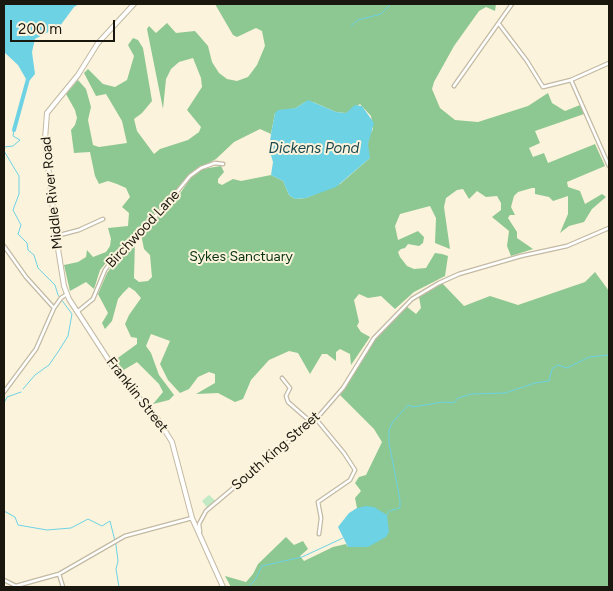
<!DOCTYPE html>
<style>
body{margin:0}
#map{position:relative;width:613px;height:591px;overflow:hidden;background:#fcf3dc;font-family:Figtree,sans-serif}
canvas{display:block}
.frame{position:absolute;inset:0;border:5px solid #1a170f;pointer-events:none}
.scale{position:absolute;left:10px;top:20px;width:105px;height:22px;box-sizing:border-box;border:2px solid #1a170f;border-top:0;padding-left:6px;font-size:15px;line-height:18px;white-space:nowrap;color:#1a170f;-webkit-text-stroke:4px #fcf3dc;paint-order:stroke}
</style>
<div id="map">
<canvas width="613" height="591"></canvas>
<div class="frame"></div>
<div class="scale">200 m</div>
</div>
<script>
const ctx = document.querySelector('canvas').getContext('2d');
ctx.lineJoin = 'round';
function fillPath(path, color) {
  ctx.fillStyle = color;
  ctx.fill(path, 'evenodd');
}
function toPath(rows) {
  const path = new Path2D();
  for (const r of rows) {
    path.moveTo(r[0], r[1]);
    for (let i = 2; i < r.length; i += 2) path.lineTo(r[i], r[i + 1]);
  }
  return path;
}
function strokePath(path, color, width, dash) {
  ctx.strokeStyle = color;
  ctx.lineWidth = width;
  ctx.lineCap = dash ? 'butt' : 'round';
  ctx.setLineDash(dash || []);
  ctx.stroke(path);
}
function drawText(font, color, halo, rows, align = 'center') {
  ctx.font = font + ' Figtree,sans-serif';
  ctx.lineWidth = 4;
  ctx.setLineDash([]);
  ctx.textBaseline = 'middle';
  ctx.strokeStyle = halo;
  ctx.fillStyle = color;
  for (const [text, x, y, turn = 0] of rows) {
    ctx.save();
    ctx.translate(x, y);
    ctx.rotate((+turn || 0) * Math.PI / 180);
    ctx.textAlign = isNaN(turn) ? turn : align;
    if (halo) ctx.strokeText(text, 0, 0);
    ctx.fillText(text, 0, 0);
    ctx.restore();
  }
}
fillPath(toPath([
 [209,495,218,503,209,510,202,501]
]), '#c1e9c3');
fillPath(toPath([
 [215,4,496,4,495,11,486,7,479,11,454,46,434,82,432,89,440,108,455,120,478,122,528,106,548,93,552,103,565,111,580,105,584,114,535,131,540,143,529,148,533,157,544,153,548,163,595,144,605,166,567,182,568,187,580,191,585,204,602,194,606,197,592,209,584,222,569,226,560,233,568,214,568,196,553,201,549,197,535,194,535,188,532,188,518,192,514,196,511,207,515,215,510,215,508,218,517,232,517,238,533,249,511,256,507,246,509,231,492,217,501,210,501,203,497,196,486,197,477,191,469,199,463,189,457,190,446,198,444,207,450,249,435,243,436,218,430,206,400,214,395,226,398,240,418,231,424,237,423,243,419,246,408,244,405,248,401,249,398,252,400,257,407,266,414,269,426,268,435,253,442,254,448,256,445,276,414,292,395,309,381,296,368,298,359,294,354,300,359,322,357,326,361,332,370,337,351,365,350,354,340,349,336,352,336,361,327,354,322,354,310,374,298,353,289,351,269,360,251,380,243,399,235,402,218,393,196,394,215,383,215,374,209,372,198,377,189,389,180,393,168,380,160,364,170,341,151,334,146,346,151,353,159,375,174,395,169,400,153,404,163,392,159,384,137,362,122,371,115,360,137,344,137,338,131,337,125,324,129,315,141,298,135,291,129,287,123,293,118,299,112,321,105,329,102,323,108,313,98,294,107,273,125,249,135,240,134,278,139,282,148,281,152,277,150,255,144,249,141,234,177,198,192,176,202,169,221,166,224,172,218,179,218,183,222,185,233,179,241,181,271,175,283,181,289,195,295,199,306,198,340,184,370,158,367,151,369,136,373,129,371,116,360,104,346,113,336,112,313,102,305,102,296,108,275,113,271,134,260,129,234,142,216,159,189,174,174,194,114,253,100,270,94,289,86,282,70,291,64,265,78,262,86,257,87,250,93,257,106,252,110,246,111,239,108,228,128,226,129,213,122,207,130,197,126,188,117,184,108,181,99,184,95,176,90,152,74,153,71,130,75,125,77,118,75,110,66,94,78,80,86,89,91,107,88,120,93,145,99,147,127,143,122,121,109,99,106,94,96,96,84,73,88,69,103,84,115,87,127,80,134,56,128,45,133,38,138,40,143,48,152,101,142,113,134,119,137,131,154,154,160,149,188,140,199,132,201,127,187,110,202,87,201,78,193,58,179,62,171,69,166,79,163,109,147,29,149,26,156,33,167,23,176,33,195,31,208,46,212,62,219,73,227,79,237,81,248,77,257,65,265,46,262,31,256,28,237,37,233,35],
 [595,272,609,291,609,587,231,587,225,576,246,582,253,574,258,564,286,537,294,545,303,541,308,549,300,556,304,561,333,547,346,544,348,547,368,547,362,509,357,508,355,498,361,491,355,483,359,477,366,475,382,442,374,429,340,395,370,345,406,306,416,314,421,308,419,297,442,283,464,306,490,296,518,305,585,282]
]), '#8dc791');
fillPath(toPath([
 [4,4,79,4,74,7,60,26,35,39,32,52,35,74,30,80,26,79,18,65,4,52],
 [308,100,336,112,346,113,355,105,362,106,374,123,368,144,370,158,336,187,306,198,295,199,289,195,283,181,271,175,273,162,269,148,271,134,275,113,278,110,296,108],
 [366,506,374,507,387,515,389,532,386,537,368,547,348,547,338,527,349,513,357,508]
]), '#6dd2e4');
strokePath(toPath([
 [351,26,358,20,381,14,391,4],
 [4,147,13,146,20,140,13,136,14,130],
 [4,151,19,176,19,194,13,210,21,225,18,234,27,243,28,250,34,255,38,268,55,285,58,295,72,314,68,336,58,352,49,365,35,375,23,389],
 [4,403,7,397,21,392],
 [4,511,15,517,18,525,47,530,71,528,88,519,102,526,110,521,116,545,118,561,116,569,119,587],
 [386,516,389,511,400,508,400,500,389,443,389,430,392,423,408,405,413,407,443,402,454,403,458,398,471,394,505,393,535,383,549,381,552,369,558,365,567,368,589,357,609,355],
 [248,587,255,580,262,566,302,557,343,538]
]), '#6dd2e4', 1);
strokePath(toPath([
 [14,130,28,79]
]), '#6dd2e4', 4);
const street = toPath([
 [499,24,527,61,543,87,571,80,609,166],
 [571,80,609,63],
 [454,86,512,4],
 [56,236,79,230,103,219],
 [4,246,26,277,54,308],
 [77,312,93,299,105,270,120,250,162,210,190,176,201,168,215,163,223,164],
 [282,378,290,388,286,396,288,402,312,423],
 [4,392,36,349,54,308,61,298,67,294],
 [316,419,344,453,355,470,350,480,318,502,321,518,319,534],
 [200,532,199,524,206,511,317,418,343,388,374,338,412,299,439,283,459,274,521,256,567,246,609,228],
 [59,574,63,587],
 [4,580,16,586,59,574,125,536,192,518]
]);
const secondary = toPath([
 [134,4,98,43,78,75,47,113,45,139,56,236,64,286,69,299,119,376,157,418,172,442,192,518,223,587]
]);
strokePath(street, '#c3baa4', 5);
strokePath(secondary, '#c3baa4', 6);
strokePath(street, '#fff', 2.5);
strokePath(secondary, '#fff', 4);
drawText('14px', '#1a170f', '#fcf3dc', [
 ["Middle River Road",52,193,-96],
 ["Birchwood Lane",143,229,-47],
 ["Franklin Street",137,395,52],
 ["South King Street",276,451,-41]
]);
drawText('14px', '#07330f', '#fcf3dc', [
 ["Sykes Sanctuary",241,257]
]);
drawText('italic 15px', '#1a4850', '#fcf3dc', [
 ["Dickens Pond",314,149]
]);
</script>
